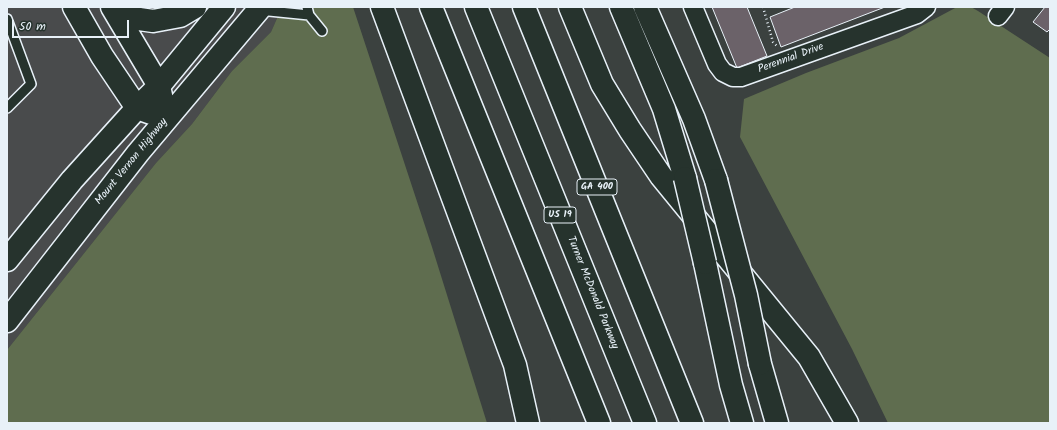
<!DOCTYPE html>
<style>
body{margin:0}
#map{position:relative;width:1057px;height:430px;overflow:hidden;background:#3b413f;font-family:Kalam,sans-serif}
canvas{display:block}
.frame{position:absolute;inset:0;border:8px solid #e8f1f8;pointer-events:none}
.scale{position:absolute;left:12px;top:20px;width:117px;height:18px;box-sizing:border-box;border:2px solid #e8f1f8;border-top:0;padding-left:5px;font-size:12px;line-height:14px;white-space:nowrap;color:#e8f1f8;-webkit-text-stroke:3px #26332d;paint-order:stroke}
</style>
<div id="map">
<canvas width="1057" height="430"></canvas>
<div class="frame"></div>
<div class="scale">50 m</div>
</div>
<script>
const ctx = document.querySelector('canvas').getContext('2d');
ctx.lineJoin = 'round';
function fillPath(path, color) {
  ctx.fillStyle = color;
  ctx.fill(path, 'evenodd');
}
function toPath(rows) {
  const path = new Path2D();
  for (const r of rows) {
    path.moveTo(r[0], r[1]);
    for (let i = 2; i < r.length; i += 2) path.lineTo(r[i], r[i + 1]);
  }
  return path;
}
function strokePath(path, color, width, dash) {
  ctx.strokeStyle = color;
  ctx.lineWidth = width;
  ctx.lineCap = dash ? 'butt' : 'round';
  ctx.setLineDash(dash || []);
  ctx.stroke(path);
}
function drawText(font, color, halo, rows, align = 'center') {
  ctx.font = font + ' Kalam,sans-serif';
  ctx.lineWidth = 3;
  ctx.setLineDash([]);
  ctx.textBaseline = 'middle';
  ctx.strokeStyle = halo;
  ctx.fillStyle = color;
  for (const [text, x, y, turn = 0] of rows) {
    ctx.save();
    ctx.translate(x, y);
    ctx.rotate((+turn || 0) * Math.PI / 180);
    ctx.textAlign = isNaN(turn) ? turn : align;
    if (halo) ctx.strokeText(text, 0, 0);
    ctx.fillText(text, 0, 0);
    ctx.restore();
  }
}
fillPath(toPath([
 [7,7,282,7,271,32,232,71,192,124,156,163,7,350]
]), '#494b4c');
fillPath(toPath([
 [282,7,353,7,432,247,487,423,7,423,7,350,156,163,192,124,232,71,271,32],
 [957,7,971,7,978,11,1050,58,1050,423,888,423,852,349,740,137,744,99,806,73,899,38]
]), '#5f6d4f');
const building = toPath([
 [712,7,747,7,767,56,737,68,712,7],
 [795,7,885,7,781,47,770,17,795,7],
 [1045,7,1050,7,1050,29,1047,32,1033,22,1045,7]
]);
fillPath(building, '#6b6269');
strokePath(building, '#e8f1f8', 1);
const lane = toPath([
 [259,10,309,15,307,7],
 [309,15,322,31],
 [7,19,31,84,7,108]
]);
const street = toPath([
 [693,7,717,64,723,72,733,77,741,77,917,14,926,7],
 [998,16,1005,7]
]);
const secondary = toPath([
 [74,7,102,56,137,108,151,113],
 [112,7,159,86,162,100],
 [115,7,139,19,153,21,180,16,195,7],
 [7,260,72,180,137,108,159,86,224,7],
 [7,321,138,153,261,7]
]);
const highway = toPath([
 [382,7,515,365,528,423],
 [431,7,599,423],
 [476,7,645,423],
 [524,7,692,423],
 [570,7,602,84,630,130,661,176,809,357,847,423],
 [621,7,664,109,685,178],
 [645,7,694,119,716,180],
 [705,263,731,385,742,423],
 [760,364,777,423]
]);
strokePath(lane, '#e8f1f8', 12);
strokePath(street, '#e8f1f8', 21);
strokePath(secondary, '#e8f1f8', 25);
strokePath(highway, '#e8f1f8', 25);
strokePath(toPath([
 [763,7,773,42,778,47]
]), '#e8f1f8', 2.5, [1, 3]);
strokePath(lane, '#26332d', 9);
strokePath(street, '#26332d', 18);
strokePath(secondary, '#26332d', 22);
strokePath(highway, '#26332d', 22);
const highwayBridge = toPath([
 [685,178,705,263],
 [716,180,746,295,760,364]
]);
strokePath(highwayBridge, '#e8f1f8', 25, []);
strokePath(highwayBridge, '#26332d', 22);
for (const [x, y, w] of [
 [597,187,40],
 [560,215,32]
]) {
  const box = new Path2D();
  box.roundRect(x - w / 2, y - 8, w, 16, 3);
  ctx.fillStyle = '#26332d';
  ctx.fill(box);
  strokePath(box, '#e8f1f8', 1);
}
drawText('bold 10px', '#e8f1f8', null, [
 ["GA 400",597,187],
 ["US 19",560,215]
]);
drawText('11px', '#e8f1f8', '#26332d', [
 ["Perennial Drive",791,59,-20],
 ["Mount Vernon Highway",132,162,-51],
 ["Turner McDonald Parkway",592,293,68]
]);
</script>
